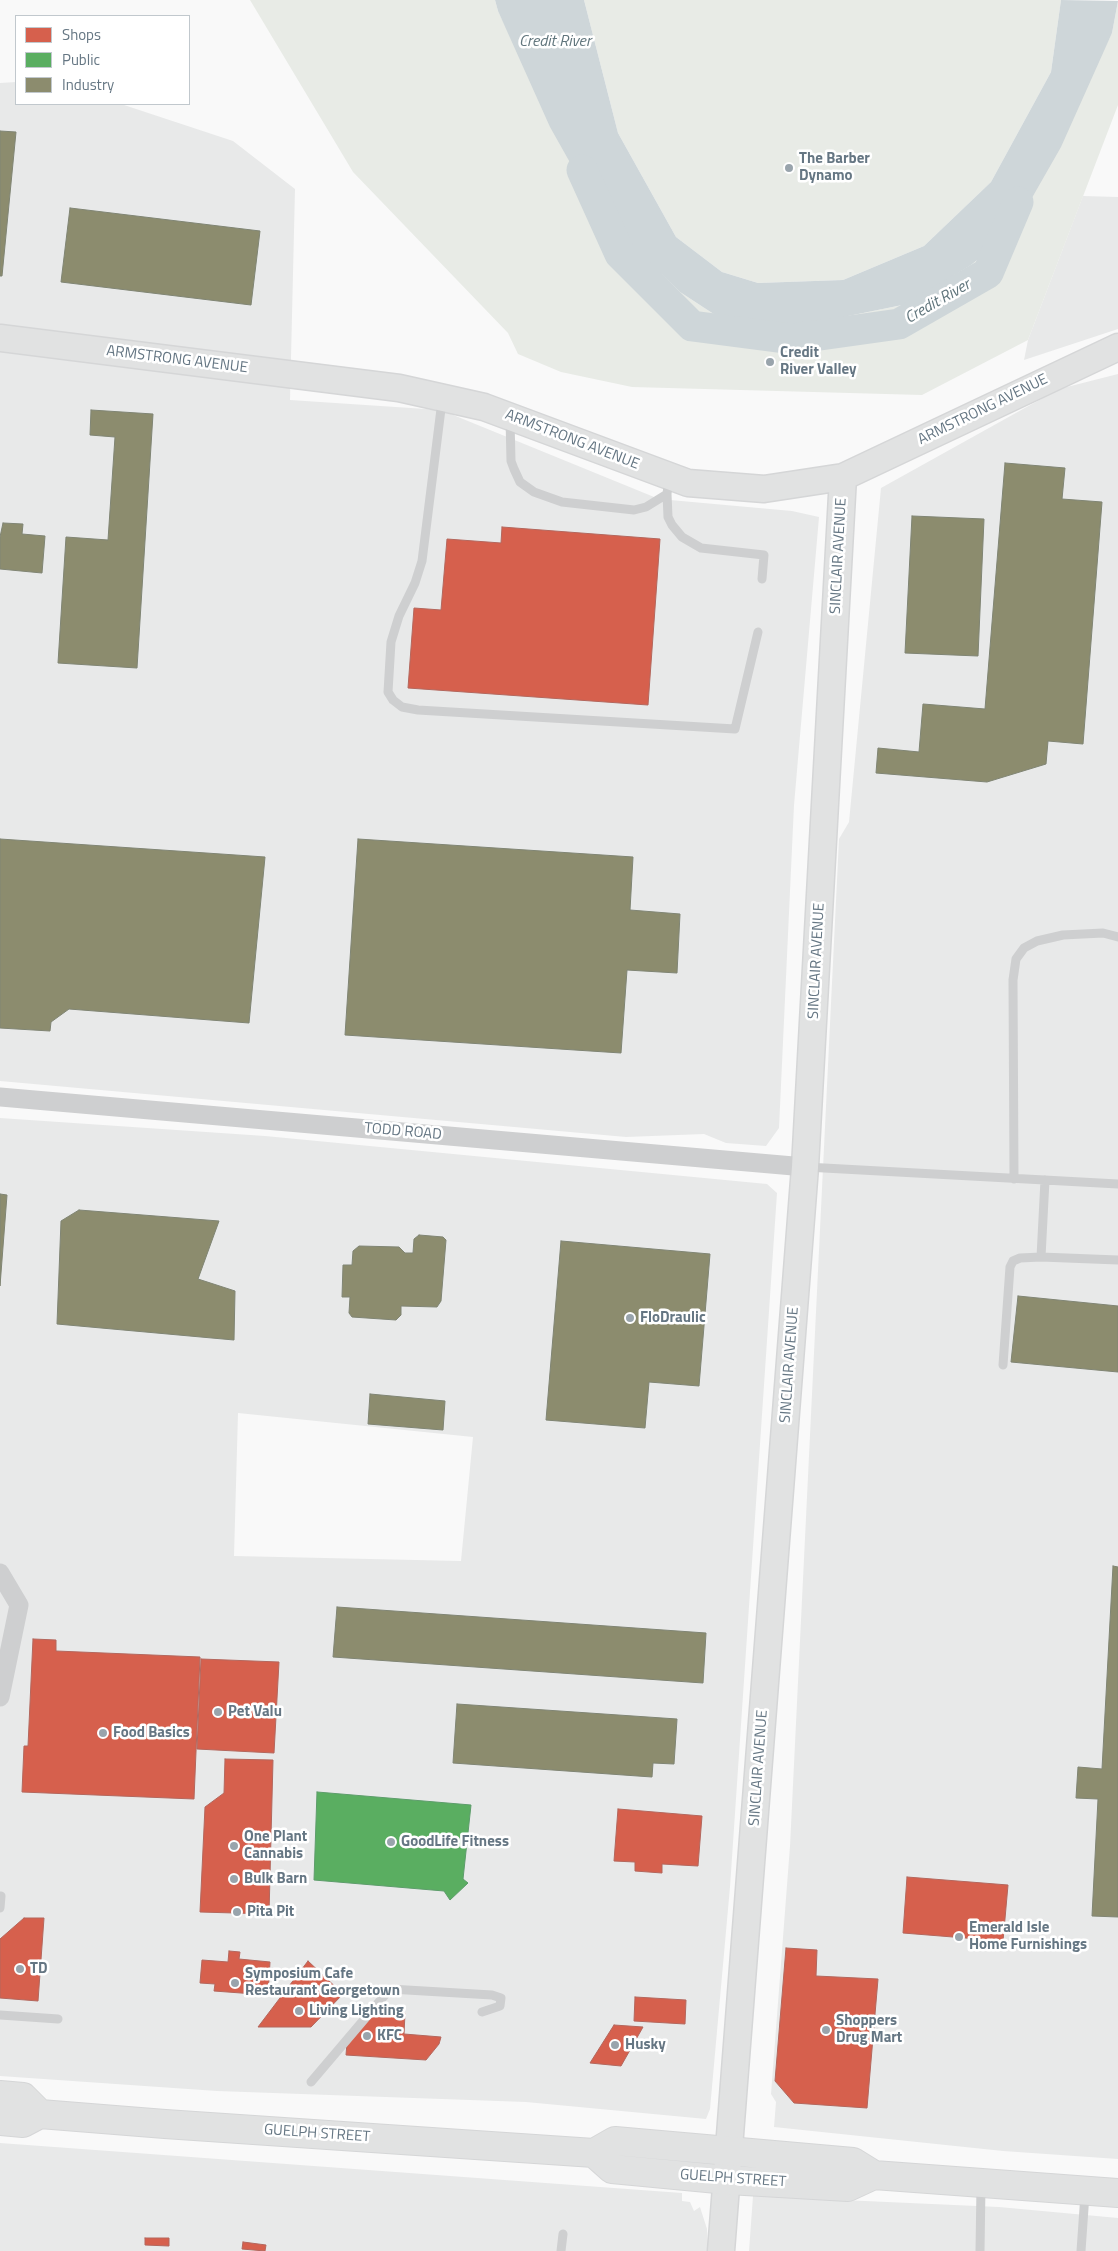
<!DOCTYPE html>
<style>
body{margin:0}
#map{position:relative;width:1118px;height:2251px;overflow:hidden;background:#f9f9f9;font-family:"Titillium Web",sans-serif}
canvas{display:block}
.legend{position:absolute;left:15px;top:15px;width:175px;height:90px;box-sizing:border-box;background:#fff;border:1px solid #c1c8cd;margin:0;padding:6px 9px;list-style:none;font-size:15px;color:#657683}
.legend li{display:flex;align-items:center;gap:10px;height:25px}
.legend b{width:25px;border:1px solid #c1c8cd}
</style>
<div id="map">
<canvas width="1118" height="2251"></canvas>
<ul class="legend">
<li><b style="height:14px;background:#d6604d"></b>Shops</li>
<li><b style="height:14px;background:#5aae61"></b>Public</li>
<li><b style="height:14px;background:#8c8c6e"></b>Industry</li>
</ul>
</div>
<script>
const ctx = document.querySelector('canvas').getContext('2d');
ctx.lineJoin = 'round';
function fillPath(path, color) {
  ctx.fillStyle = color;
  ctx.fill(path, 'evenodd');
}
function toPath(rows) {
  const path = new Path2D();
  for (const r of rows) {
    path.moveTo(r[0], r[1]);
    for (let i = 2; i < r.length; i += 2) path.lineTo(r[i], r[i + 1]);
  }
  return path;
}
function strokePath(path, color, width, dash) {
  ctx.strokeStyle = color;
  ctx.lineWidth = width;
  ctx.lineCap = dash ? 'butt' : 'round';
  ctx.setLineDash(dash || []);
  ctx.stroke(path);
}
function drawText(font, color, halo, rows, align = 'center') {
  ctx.font = font + ' "Titillium Web",sans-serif';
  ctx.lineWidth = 5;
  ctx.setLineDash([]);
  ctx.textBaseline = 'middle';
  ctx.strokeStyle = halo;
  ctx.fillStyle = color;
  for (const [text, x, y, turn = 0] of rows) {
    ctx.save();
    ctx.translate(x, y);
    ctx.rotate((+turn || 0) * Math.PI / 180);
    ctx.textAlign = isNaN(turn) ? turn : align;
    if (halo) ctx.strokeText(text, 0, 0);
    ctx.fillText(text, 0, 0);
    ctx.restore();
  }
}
fillPath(toPath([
 [16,82,16,104,121,104,233,141,295,189,290,400,441,410,659,499,792,511,819,517,794,805,779,1128,766,1146,726,1143,704,1134,626,1137,0,1081,0,83],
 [1083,196,1118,197,1118,329,1024,360,1028,340],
 [1118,374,1118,2159,1003,2151,774,2127,776,2102,771,2094,790,1846,839,839,849,822,881,488,1059,389],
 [0,1118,265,1136,767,1184,777,1193,730,1887,710,2109,706,2119,526,2102,217,2091,0,2076],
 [238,1413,473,1437,461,1561,234,1556],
 [0,2143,682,2193,682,2201,690,2202,694,2211,700,2207,707,2229,708,2251,0,2251],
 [753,2196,999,2207,1118,2218,1118,2251,749,2251]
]), '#e8e9e9');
fillPath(toPath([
 [250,0,495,0,498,11,590,198,630,244,680,292,732,326,780,330,907,304,971,265,1013,231,1112,33,1118,1,1118,105,1028,340,922,395,632,387,561,372,518,354,508,333,353,172],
 [584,0,1061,0,1051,72,991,182,924,246,843,280,758,283,722,272,676,237,618,133]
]), '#e8ebe6');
fillPath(toPath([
 [495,0,584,0,618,133,676,237,722,272,758,283,843,280,924,246,991,182,1051,72,1061,0,1118,1,1112,33,1061,147,1013,231,971,265,907,304,780,330,732,326,680,292,630,244,590,198,550,127,498,11]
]), '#ced6d9');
const shops = toPath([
 [502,527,660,539,648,705,408,688,414,608,441,610,447,539,501,543,502,527],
 [33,1639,56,1640,56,1651,200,1657,194,1799,22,1792,24,1746,28,1746,33,1639],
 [201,1659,279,1662,274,1753,197,1749,201,1659],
 [225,1759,273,1760,269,1914,200,1912,205,1807,224,1793,225,1759],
 [618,1809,702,1816,698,1866,662,1864,662,1873,635,1871,635,1862,614,1861,618,1809],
 [907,1877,1008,1885,1003,1941,903,1933,907,1877],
 [24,1918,44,1918,38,2001,0,1998,0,1939,24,1918],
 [786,1948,817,1950,816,1976,878,1979,867,2108,794,2103,775,2081,786,1948],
 [229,1951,240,1952,239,1959,270,1962,268,1995,214,1991,215,1984,200,1983,202,1960,228,1962,229,1951],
 [308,1961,343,1994,311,2027,258,2027,308,1961],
 [635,1997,686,2000,685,2024,634,2021,635,1997],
 [376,2008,384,2015,387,2012,405,2013,404,2034,441,2037,439,2044,426,2060,346,2055,347,2043,376,2008],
 [614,2025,643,2027,621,2066,590,2063,614,2025],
 [145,2238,169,2238,169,2246,145,2245,145,2238],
 [243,2242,266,2245,265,2251,242,2249,243,2242]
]);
fillPath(shops, '#d6604d');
strokePath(shops, '#b4675d', 1);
const public = toPath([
 [317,1792,471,1805,463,1879,468,1883,450,1900,444,1891,314,1880,317,1792]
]);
fillPath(public, '#5aae61');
strokePath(public, '#5d9d6b', 1);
const industry = toPath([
 [0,131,16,132,2,276,0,276,0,131],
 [70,208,260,231,251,305,61,282,70,208],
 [91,410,153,414,137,668,58,663,66,537,108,540,115,437,90,435,91,410],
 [1005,463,1065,468,1062,499,1102,502,1083,744,1048,741,1046,764,987,782,876,773,878,748,919,752,923,704,985,709,1005,463],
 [912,516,984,519,978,656,905,653,912,516],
 [3,523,23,524,22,534,45,536,42,573,0,569,0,537,3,523],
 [0,839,265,857,249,1023,69,1009,51,1022,50,1031,0,1028,0,839],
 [358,839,633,857,630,910,680,914,677,973,627,970,621,1053,345,1035,358,839],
 [0,1194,7,1195,0,1286,0,1194],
 [79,1210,219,1221,198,1279,235,1291,234,1340,57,1324,61,1221,79,1210],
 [419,1235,443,1237,446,1240,441,1301,437,1307,401,1306,401,1315,396,1320,352,1317,349,1313,350,1297,342,1297,343,1265,352,1265,353,1251,359,1246,399,1247,405,1253,413,1253,414,1239,419,1235],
 [561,1241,710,1254,699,1386,649,1382,645,1428,546,1420,561,1241],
 [1018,1296,1118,1306,1118,1372,1011,1362,1018,1296],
 [370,1394,445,1401,443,1430,368,1424,370,1394],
 [1113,1566,1118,1567,1118,1917,1092,1916,1098,1799,1076,1798,1078,1767,1102,1769,1113,1566],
 [337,1607,706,1633,703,1683,333,1657,337,1607],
 [457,1704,677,1719,674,1764,653,1763,652,1777,453,1763,457,1704]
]);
fillPath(industry, '#8c8c6e');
strokePath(industry, '#808574', 1);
strokePath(toPath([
 [582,170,620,254,692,326,792,339,899,324,988,273,1018,202]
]), '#ced6d9', 31);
const secondary = toPath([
 [0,338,399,388,484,407,688,483,764,489,843,477,1118,347],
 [721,2251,805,1167,843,477]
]);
const primary = toPath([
 [0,2095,23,2097,40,2114],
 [0,2121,23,2123,40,2114,165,2124,594,2153,615,2141,853,2162,874,2175,1118,2193],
 [594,2153,612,2169,728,2180,848,2187,874,2175]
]);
strokePath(secondary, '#d5d6d7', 29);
strokePath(primary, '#d5d6d7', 30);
strokePath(toPath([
 [442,401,422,561,415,583,399,616,391,642,388,692,393,700,402,707,418,710,735,729,758,632],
 [510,419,511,461,514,469,520,482,534,492,562,502,634,510,646,507,667,494,669,478],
 [667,494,668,517,672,525,682,537,701,548,764,555,762,579],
 [806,1167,1118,1184],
 [1014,1179,1013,980,1016,959,1024,948,1037,941,1063,935,1103,933,1118,937],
 [1045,1180,1041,1257,1118,1260],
 [1003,1365,1010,1267,1013,1261,1020,1258,1041,1257],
 [0,1908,1,1896],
 [0,2015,58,2019],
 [311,2082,390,1989,492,1995,501,1998,500,2006,482,2012],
 [561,2251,563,2234],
 [980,2251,981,2186],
 [1081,2251,1085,2194]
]), '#cecfd0', 9);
strokePath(toPath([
 [0,1097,805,1167],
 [0,1573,19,1605,0,1697]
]), '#cecfd0', 19);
strokePath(secondary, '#e1e2e2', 26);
strokePath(primary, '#e1e2e2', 28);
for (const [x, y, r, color] of [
 [789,168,5,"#99a4ac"],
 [770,362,5,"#99a4ac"],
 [630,1318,5,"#99a4ac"],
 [218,1712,5,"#99a4ac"],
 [103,1733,5,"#99a4ac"],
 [391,1842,5,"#99a4ac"],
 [234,1846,5,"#99a4ac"],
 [234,1879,5,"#99a4ac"],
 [237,1912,5,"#99a4ac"],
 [959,1937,5,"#99a4ac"],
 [20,1969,5,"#99a4ac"],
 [235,1983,5,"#99a4ac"],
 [299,2011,5,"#99a4ac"],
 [826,2030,5,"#99a4ac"],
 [367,2036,5,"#99a4ac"],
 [615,2045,5,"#99a4ac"]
]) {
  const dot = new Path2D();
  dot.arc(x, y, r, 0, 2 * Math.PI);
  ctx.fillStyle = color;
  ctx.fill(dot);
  strokePath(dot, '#fff', 2);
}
drawText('bold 15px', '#657683', '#fff', [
 ["The Barber",799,159],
 ["Dynamo",799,176],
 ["Credit",780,353],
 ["River Valley",780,370],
 ["FloDraulic",640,1318],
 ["Pet Valu",228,1712],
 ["Food Basics",113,1733],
 ["One Plant",244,1837],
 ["Cannabis",244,1854],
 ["GoodLife Fitness",401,1842],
 ["Bulk Barn",244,1879],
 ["Pita Pit",247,1912],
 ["Emerald Isle",969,1928],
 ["Home Furnishings",969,1945],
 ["TD",30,1969],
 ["Symposium Cafe",245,1974],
 ["Restaurant Georgetown",245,1991],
 ["Living Lighting",309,2011],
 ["Shoppers",836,2021],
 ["Drug Mart",836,2038],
 ["KFC",377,2036],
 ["Husky",625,2045]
], 'left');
drawText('15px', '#657683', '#fff', [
 ["ARMSTRONG AVENUE",177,360,7],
 ["ARMSTRONG AVENUE",983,410,-26],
 ["ARMSTRONG AVENUE",572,440,21],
 ["SINCLAIR AVENUE",839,556,-87],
 ["SINCLAIR AVENUE",817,961,-87],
 ["TODD ROAD",403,1132,5],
 ["SINCLAIR AVENUE",790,1365,-86],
 ["SINCLAIR AVENUE",759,1768,-86],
 ["GUELPH STREET",317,2134,4],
 ["GUELPH STREET",733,2179,4]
]);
drawText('italic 16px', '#60757c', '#fff', [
 ["Credit River",555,42],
 ["Credit River",938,302,-30]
]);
</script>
